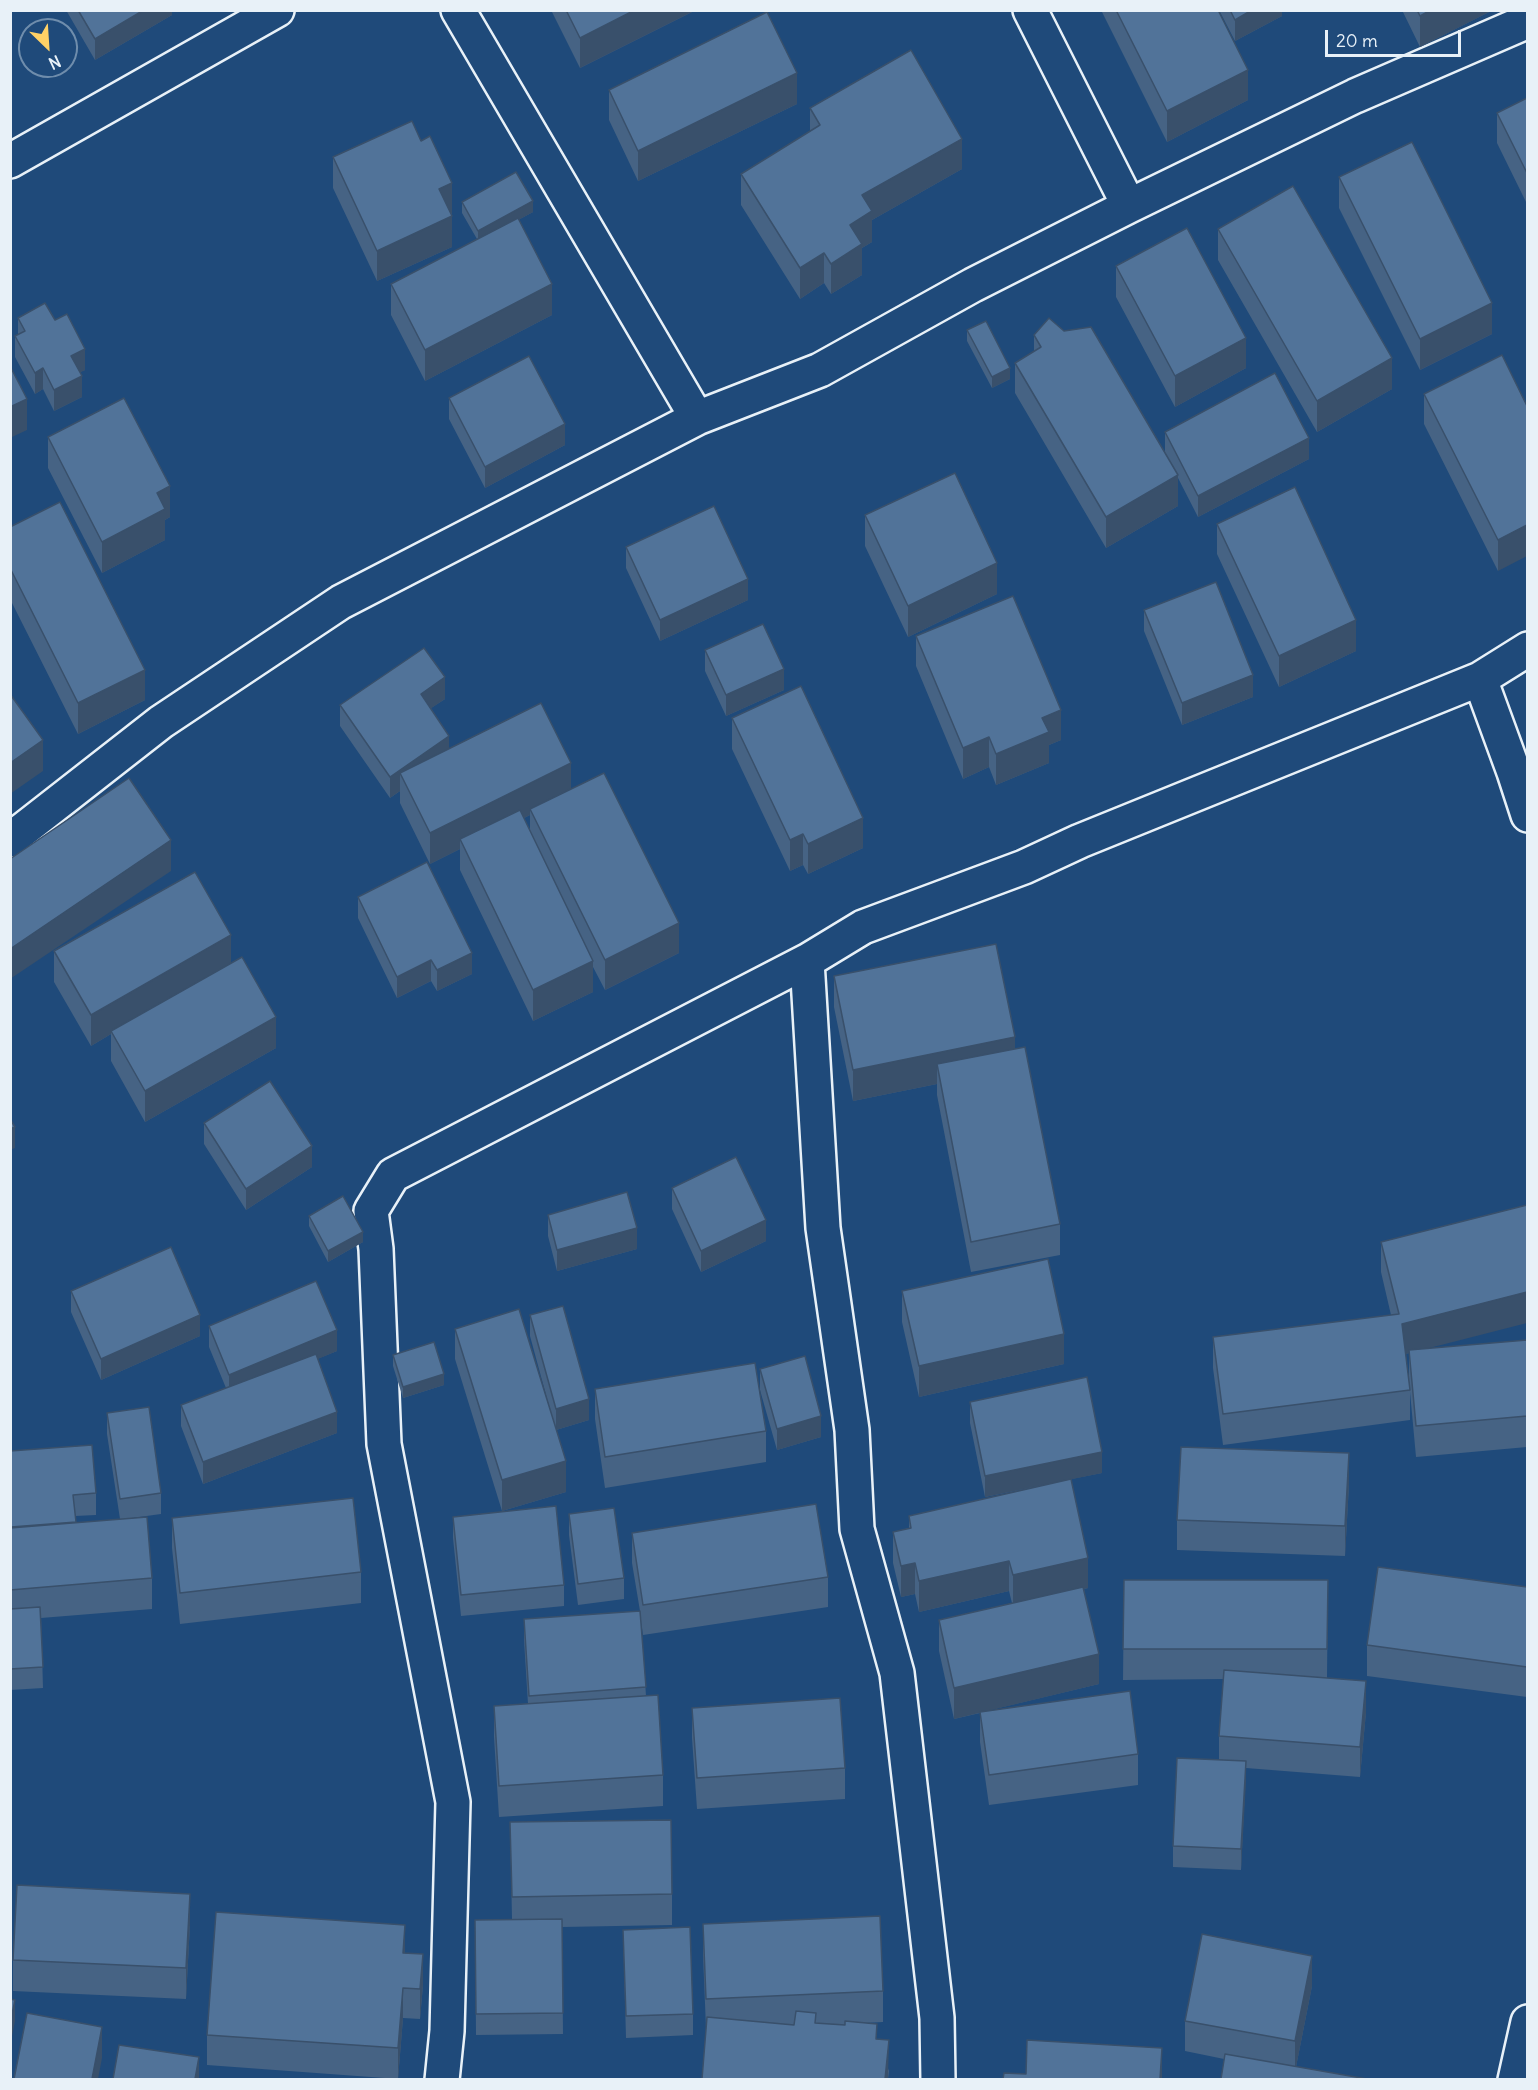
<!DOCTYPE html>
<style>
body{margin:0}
#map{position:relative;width:1538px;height:2090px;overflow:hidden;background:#1f4a7a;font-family:Delius,sans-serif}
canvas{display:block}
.frame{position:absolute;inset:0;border:12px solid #e8f1f8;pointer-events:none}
.north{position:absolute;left:18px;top:18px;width:60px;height:60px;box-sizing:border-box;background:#1f4a7a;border:2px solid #6f8dac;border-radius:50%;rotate:155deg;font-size:16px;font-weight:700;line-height:24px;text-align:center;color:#e8f1f8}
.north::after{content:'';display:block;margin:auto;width:21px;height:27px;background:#ffd166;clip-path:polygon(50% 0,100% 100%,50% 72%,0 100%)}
.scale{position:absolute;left:1325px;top:30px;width:136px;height:27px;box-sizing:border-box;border:3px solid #e8f1f8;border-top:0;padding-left:8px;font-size:18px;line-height:21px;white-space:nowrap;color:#e8f1f8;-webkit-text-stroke:4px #1f4a7a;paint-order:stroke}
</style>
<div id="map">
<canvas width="1538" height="2090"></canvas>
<div class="frame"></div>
<div class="north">N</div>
<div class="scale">20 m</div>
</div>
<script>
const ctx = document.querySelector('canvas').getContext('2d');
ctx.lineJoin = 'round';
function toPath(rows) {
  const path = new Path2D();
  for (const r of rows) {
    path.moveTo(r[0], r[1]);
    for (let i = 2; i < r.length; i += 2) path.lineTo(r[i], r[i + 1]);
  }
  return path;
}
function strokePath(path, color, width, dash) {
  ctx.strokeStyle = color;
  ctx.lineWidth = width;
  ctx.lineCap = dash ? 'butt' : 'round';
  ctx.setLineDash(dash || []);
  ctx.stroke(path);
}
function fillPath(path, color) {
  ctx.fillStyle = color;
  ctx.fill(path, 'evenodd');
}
const minor = toPath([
 [458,10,697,418],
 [1030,10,1129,206],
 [10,161,277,10],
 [1528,649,1480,679,1514,772,1528,815],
 [10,840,161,722,341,602,697,418,820,370,973,285,1129,206,1355,96,1528,21],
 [442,2080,447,2031,453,1802,384,1444,376,1249,371,1211,393,1175,807,961],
 [938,2080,937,2018,897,1673,857,1529,852,1430,823,1228,807,961,863,927,1024,867,1080,841,1480,679],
 [1515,2080,1528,2022]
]);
strokePath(minor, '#e8f1f8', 38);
strokePath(minor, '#1f4a7a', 33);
fillPath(toPath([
 [66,10,172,10,172,15,95,60],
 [551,10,696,10,580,68],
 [1101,10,1218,10,1248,100,1167,142],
 [1219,10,1282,10,1282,16,1235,41],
 [1402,10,1493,10,1420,47],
 [609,90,797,104,638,181,609,120],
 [1527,98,1527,204,1497,143,1497,113],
 [810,108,962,169,872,220,872,242,862,248,862,275,831,294,824,283,800,299,741,205,741,174,810,131],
 [333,157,452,213,451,214,452,247,377,281,333,188],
 [1339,177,1492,334,1420,370,1339,208],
 [462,202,533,212,518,220,552,315,425,381,391,315,391,284,477,239,462,213],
 [1218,229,1392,389,1317,432,1218,260],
 [1116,266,1246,368,1175,407,1116,297],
 [18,318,85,370,80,372,82,397,54,411,43,389,35,394,15,357,15,336,18,335],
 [967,330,1010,379,992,388,967,341],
 [1034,335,1165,453,1165,432,1309,459,1198,517,1178,478,1178,506,1106,548,1015,393,1015,363,1034,351],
 [1502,355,1498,571,1424,424,1424,394],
 [449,398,565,445,485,488,449,419],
 [48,437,170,517,165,520,165,540,102,573,48,468],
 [865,515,997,594,908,637,865,546],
 [1217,524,1356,651,1279,687,1217,554],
 [10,527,145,700,78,734,10,599],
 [626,547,748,600,660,641,626,568],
 [1144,610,1253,697,1182,725,1144,631],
 [916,636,1061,740,1049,745,1049,763,996,785,989,767,963,779,916,666],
 [705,650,784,690,726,716,705,671],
 [445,699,431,708,449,748,571,789,679,953,605,990,593,967,593,992,533,1021,460,870,460,849,430,864,400,803,400,791,390,798,340,726,340,705],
 [530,815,530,830,524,818],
 [732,718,863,848,808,874,803,865,790,871,732,749],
 [358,897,472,974,437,991,431,981,397,998,358,918],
 [54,951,231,963,276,1048,145,1122,111,1061,111,1034,91,1046,54,982],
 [834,976,1015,1049,1060,1224,1060,1255,971,1272,937,1095,937,1084,853,1101,834,1007],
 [204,1123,312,1167,246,1210,204,1144],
 [672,1188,766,1241,701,1272,672,1209],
 [548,1215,637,1249,557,1271,548,1236],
 [309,1216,363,1242,328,1262,309,1226],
 [1381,1242,1425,1349,1527,1340,1527,1447,1416,1457,1409,1381,1409,1353,1405,1354,1410,1390,1410,1420,1223,1445,1213,1368,1213,1337,1391,1315,1381,1272],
 [71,1291,200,1336,101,1380,71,1312],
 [902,1291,1064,1364,919,1397,902,1322],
 [530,1315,589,1420,556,1430,566,1492,502,1511,455,1359,455,1329,552,1417,530,1336],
 [209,1326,337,1351,317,1359,337,1433,203,1484,181,1426,181,1405,226,1388,209,1347],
 [393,1355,444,1385,403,1398,393,1366],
 [760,1369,821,1437,777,1450,760,1390],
 [595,1389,766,1431,766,1462,605,1488,595,1419],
 [970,1402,1102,1473,1071,1479,1088,1588,1084,1589,1099,1684,990,1710,1138,1754,1138,1785,989,1805,980,1742,980,1713,954,1719,939,1651,939,1620,1012,1603,1009,1591,919,1612,915,1594,901,1597,893,1563,893,1532,909,1528,909,1516,1055,1483,985,1497,970,1423],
 [107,1413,161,1493,161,1514,132,1518,152,1578,152,1609,41,1618,43,1688,10,1690,10,1451,96,1493,96,1515,75,1516,76,1523,120,1519,107,1434],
 [1349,1484,1345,1556,1177,1550,1177,1520],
 [569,1514,624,1578,624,1599,578,1605,569,1535],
 [453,1517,564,1585,564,1606,461,1616,453,1538],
 [172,1518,361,1572,361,1603,180,1624,172,1548],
 [632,1533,828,1577,828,1607,643,1635,641,1621,646,1696,663,1775,663,1806,499,1817,494,1737,494,1706,528,1704,524,1640,524,1619,640,1611,632,1563],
 [1124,1580,1328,1580,1327,1678,1366,1712,1360,1777,1246,1768,1241,1870,1173,1867,1173,1846,1219,1760,1219,1736,1224,1679,1123,1680],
 [1527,1587,1527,1697,1367,1676,1367,1645],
 [692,1708,845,1768,845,1799,697,1809,692,1738],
 [510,1822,672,1894,672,1925,562,1927,563,2034,476,2035,475,1920,512,1919],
 [190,1924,186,1999,13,1991,13,1960],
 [703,1924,883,1991,883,2022,864,2023,877,2039,889,2071,888,2079,702,2079,706,2028,703,1955],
 [623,1930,693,2014,693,2035,626,2038],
 [405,1953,423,1985,420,2019,403,2018,398,2079,207,2065,207,2035],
 [1312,1986,1296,2067,1224,2059,1185,2051,1185,2021]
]), '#466384');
fillPath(toPath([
 [144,10,172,10,172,15,95,60,95,39],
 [635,10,696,10,580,68,580,38],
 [1252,10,1282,10,1282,16,1235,41,1235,20],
 [1431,10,1493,10,1420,47,1420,16],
 [1248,70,1248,100,1167,142,1167,111],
 [797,73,797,104,638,181,638,151],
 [962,139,962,169,872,220,872,242,862,248,862,275,831,294,831,264,850,225,862,195],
 [452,183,452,213,439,219,439,189],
 [533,201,533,212,478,242,478,231],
 [452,216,452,247,377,281,377,251],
 [824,253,824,283,800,299,800,268],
 [552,284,552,315,425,381,425,350],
 [1492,303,1492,334,1420,370,1420,339],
 [1246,338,1246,368,1175,407,1175,376],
 [85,349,85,370,71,377,71,356],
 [1392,358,1392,389,1317,432,1317,401],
 [43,368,43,389,35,394,35,373],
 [1010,368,1010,379,992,388,992,377],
 [82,376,82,397,54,411,54,390],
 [27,399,27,430,12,437,12,452,10,452,10,407],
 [565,424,565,445,485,488,485,467],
 [1309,438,1309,459,1198,517,1198,496],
 [1178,475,1178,506,1106,548,1106,517],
 [170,486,170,517,165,520,165,540,102,573,102,542,157,493],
 [1527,525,1527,556,1498,571,1498,540],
 [997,563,997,594,908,637,908,606],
 [748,579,748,600,660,641,660,620],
 [1356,620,1356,651,1279,687,1279,656],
 [784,669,784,690,726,716,726,695],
 [145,670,145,700,78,734,78,703],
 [1253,675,1253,697,1182,725,1182,703],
 [445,677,445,699,421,715,421,694],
 [1061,710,1061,740,1049,745,1049,763,996,785,996,754,1042,718],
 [449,736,449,757,400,773,400,791,390,798,390,777],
 [989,737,989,767,963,779,963,748],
 [43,740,43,771,10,794,10,763],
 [571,763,571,794,530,809,530,815,464,847,460,839,460,849,430,864,430,833],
 [863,818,863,848,808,874,808,844],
 [803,834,803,865,790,871,790,840],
 [171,840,171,871,10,979,10,949],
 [679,923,679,953,605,990,605,960],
 [231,935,231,966,111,1031,111,1034,91,1046,91,1015],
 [472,953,472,974,437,991,437,970],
 [431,960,431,981,397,998,397,977],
 [593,961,593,992,533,1021,533,990],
 [276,1017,276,1048,145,1122,145,1091],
 [1015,1037,1015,1068,937,1064,937,1084,853,1101,853,1070],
 [15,1127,15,1148,10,1150,10,1129],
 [312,1146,312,1167,246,1210,246,1189],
 [766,1220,766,1241,701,1272,701,1251],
 [637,1228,637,1249,557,1271,557,1250],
 [363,1232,363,1242,328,1262,328,1251],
 [1527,1292,1527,1323,1402,1355,1402,1324],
 [200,1315,200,1336,101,1380,101,1359],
 [337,1330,337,1351,229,1396,229,1375],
 [1064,1334,1064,1364,919,1397,919,1366],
 [444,1374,444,1385,403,1398,403,1387],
 [589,1399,589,1420,556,1430,556,1409],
 [337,1412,337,1433,203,1484,203,1462],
 [821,1416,821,1437,777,1450,777,1429],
 [1102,1452,1102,1473,985,1497,985,1476],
 [1349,1453,1349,1484,1345,1556,1345,1526],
 [566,1461,566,1492,502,1511,502,1480],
 [1088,1558,1088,1588,1013,1606,1013,1575],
 [1009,1561,1009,1591,919,1612,919,1581],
 [915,1563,915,1594,901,1597,901,1566],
 [1099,1654,1099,1684,954,1719,954,1688],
 [1366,1681,1366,1712,1360,1777,1360,1747],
 [1246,1761,1246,1782,1241,1870,1241,1849],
 [190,1894,190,1924,186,1999,186,1968],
 [405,1925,405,1956,403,1953],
 [423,1954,423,1985,420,2019,420,1989],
 [1312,1956,1312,1986,1295,2072,1295,2041],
 [403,1988,403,2018,398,2079,398,2048],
 [15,2000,15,2021,10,2046,10,2024],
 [102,2027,102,2058,98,2079,92,2079],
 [889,2040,888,2079,885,2079],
 [1162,2048,1162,2079,1160,2079],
 [199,2057,199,2079,195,2079]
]), '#39506b');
const building = toPath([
 [78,10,144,10,95,39,78,10],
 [566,10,635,10,580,38,566,10],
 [1116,10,1218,10,1248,70,1167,111,1116,10],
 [1230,10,1252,10,1235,20,1230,10],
 [1417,10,1431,10,1420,16,1417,10],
 [767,12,797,73,638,151,609,90,767,12],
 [911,50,962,139,862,195,872,211,850,225,862,244,831,264,824,253,800,268,741,174,820,125,810,108,911,50],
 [1527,98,1527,173,1497,113,1527,98],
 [412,121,421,141,430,136,452,183,439,189,452,216,377,251,333,157,412,121],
 [1412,142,1492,303,1420,339,1339,177,1412,142],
 [516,172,533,201,478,231,462,202,516,172],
 [1293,186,1392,358,1317,401,1218,229,1293,186],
 [518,218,552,284,425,350,391,284,518,218],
 [1187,228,1246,338,1175,376,1116,266,1187,228],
 [45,303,55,320,67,314,85,349,71,356,82,376,54,390,43,368,35,373,15,336,25,331,18,318,45,303],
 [1049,318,1064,331,1091,327,1178,475,1106,517,1015,363,1041,347,1034,335,1049,318],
 [986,321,1010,368,992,377,967,330,986,321],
 [1502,355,1527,406,1527,525,1498,540,1424,394,1502,355],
 [529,356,565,424,485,467,449,398,529,356],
 [10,366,27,399,10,407,10,366],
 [1275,373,1309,438,1198,496,1165,432,1275,373],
 [124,398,170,486,157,493,165,509,102,542,48,437,124,398],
 [955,473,997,563,908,606,865,515,955,473],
 [1295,487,1356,620,1279,656,1217,524,1295,487],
 [60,502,145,670,78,703,10,568,10,527,60,502],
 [714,506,748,579,660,620,626,547,714,506],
 [1216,582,1253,675,1182,703,1144,610,1216,582],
 [1013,596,1061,710,1042,718,1049,732,996,754,989,737,963,748,916,636,1013,596],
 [763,624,784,669,726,695,705,650,763,624],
 [424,648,445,677,421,694,449,736,390,777,340,705,424,648],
 [801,686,863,818,808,844,803,834,790,840,732,718,801,686],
 [10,694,43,740,10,763,10,694],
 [541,703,571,763,430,833,400,773,541,703],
 [604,773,679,923,605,960,530,809,604,773],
 [129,778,171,840,10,949,10,859,129,778],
 [520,810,593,961,533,990,460,839,520,810],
 [427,862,472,953,437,970,431,960,397,977,358,897,427,862],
 [195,872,231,935,91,1015,54,951,195,872],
 [996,944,1015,1037,853,1070,834,976,996,944],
 [242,957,276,1017,145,1091,111,1031,242,957],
 [1025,1047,1060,1224,971,1242,937,1064,1025,1047],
 [270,1081,312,1146,246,1189,204,1123,270,1081],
 [10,1119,15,1127,10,1129,10,1119],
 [736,1157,766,1220,701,1251,672,1188,736,1157],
 [627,1192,637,1228,557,1250,548,1215,627,1192],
 [343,1196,363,1232,328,1251,309,1216,343,1196],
 [1527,1205,1527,1292,1402,1324,1410,1390,1223,1414,1213,1337,1399,1314,1381,1242,1527,1205],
 [171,1247,200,1315,101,1359,71,1291,171,1247],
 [1048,1259,1064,1334,919,1366,902,1291,1048,1259],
 [316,1281,337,1330,229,1375,209,1326,316,1281],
 [563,1306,589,1399,556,1409,530,1315,563,1306],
 [519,1309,566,1461,502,1480,455,1329,519,1309],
 [1527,1340,1527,1416,1416,1426,1409,1350,1527,1340],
 [434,1342,444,1374,403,1387,393,1355,434,1342],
 [316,1354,337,1412,203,1462,181,1405,316,1354],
 [805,1356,821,1416,777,1429,760,1369,805,1356],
 [755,1363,766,1431,605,1457,595,1389,755,1363],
 [1087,1377,1102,1452,985,1476,970,1402,1087,1377],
 [149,1407,161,1493,120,1499,107,1413,149,1407],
 [92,1445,96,1493,73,1495,76,1522,11,1527,10,1451,92,1445],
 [1181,1447,1349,1453,1345,1526,1177,1520,1181,1447],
 [1071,1479,1088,1558,1013,1575,1009,1561,919,1581,915,1563,901,1566,893,1532,911,1528,909,1516,1071,1479],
 [353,1498,361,1572,180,1593,172,1518,353,1498],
 [816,1504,828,1577,643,1605,632,1533,816,1504],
 [556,1506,564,1585,461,1595,453,1517,556,1506],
 [614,1508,624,1578,578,1584,569,1514,614,1508],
 [147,1517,152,1578,10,1590,10,1528,147,1517],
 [1378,1567,1527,1587,1527,1667,1367,1645,1378,1567],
 [1124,1580,1328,1580,1327,1649,1123,1649,1124,1580],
 [1083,1587,1099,1654,954,1688,939,1620,1083,1587],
 [40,1607,43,1667,10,1669,10,1609,40,1607],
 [640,1611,646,1687,529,1696,524,1619,640,1611],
 [1224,1670,1366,1681,1360,1747,1219,1736,1224,1670],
 [1130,1691,1138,1754,989,1775,980,1712,1130,1691],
 [658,1695,663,1775,499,1786,494,1706,658,1695],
 [840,1698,845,1768,697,1778,692,1708,840,1698],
 [1177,1758,1246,1761,1241,1849,1173,1846,1177,1758],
 [671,1820,672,1894,512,1897,510,1822,671,1820],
 [17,1885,190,1894,186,1968,13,1960,17,1885],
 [216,1912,405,1925,403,1953,423,1954,420,1989,403,1988,398,2048,207,2035,216,1912],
 [880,1916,883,1991,706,1999,703,1924,880,1916],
 [562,1919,563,2013,476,2014,475,1920,562,1919],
 [690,1927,693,2014,626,2016,623,1930,690,1927],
 [1202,1934,1312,1956,1295,2041,1185,2021,1202,1934],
 [10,1999,15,2000,10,2024,10,1999],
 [796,2011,816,2013,815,2023,845,2025,845,2021,877,2024,876,2039,889,2040,885,2079,702,2079,707,2017,794,2025,796,2011],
 [27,2013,102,2027,92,2079,14,2079,27,2013],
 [1027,2040,1162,2048,1160,2079,1003,2079,1004,2073,1026,2074,1027,2040],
 [119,2045,199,2057,195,2079,113,2079,119,2045],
 [1225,2054,1367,2079,1221,2079,1225,2054]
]);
fillPath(building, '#517399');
strokePath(building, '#39506b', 1.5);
</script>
